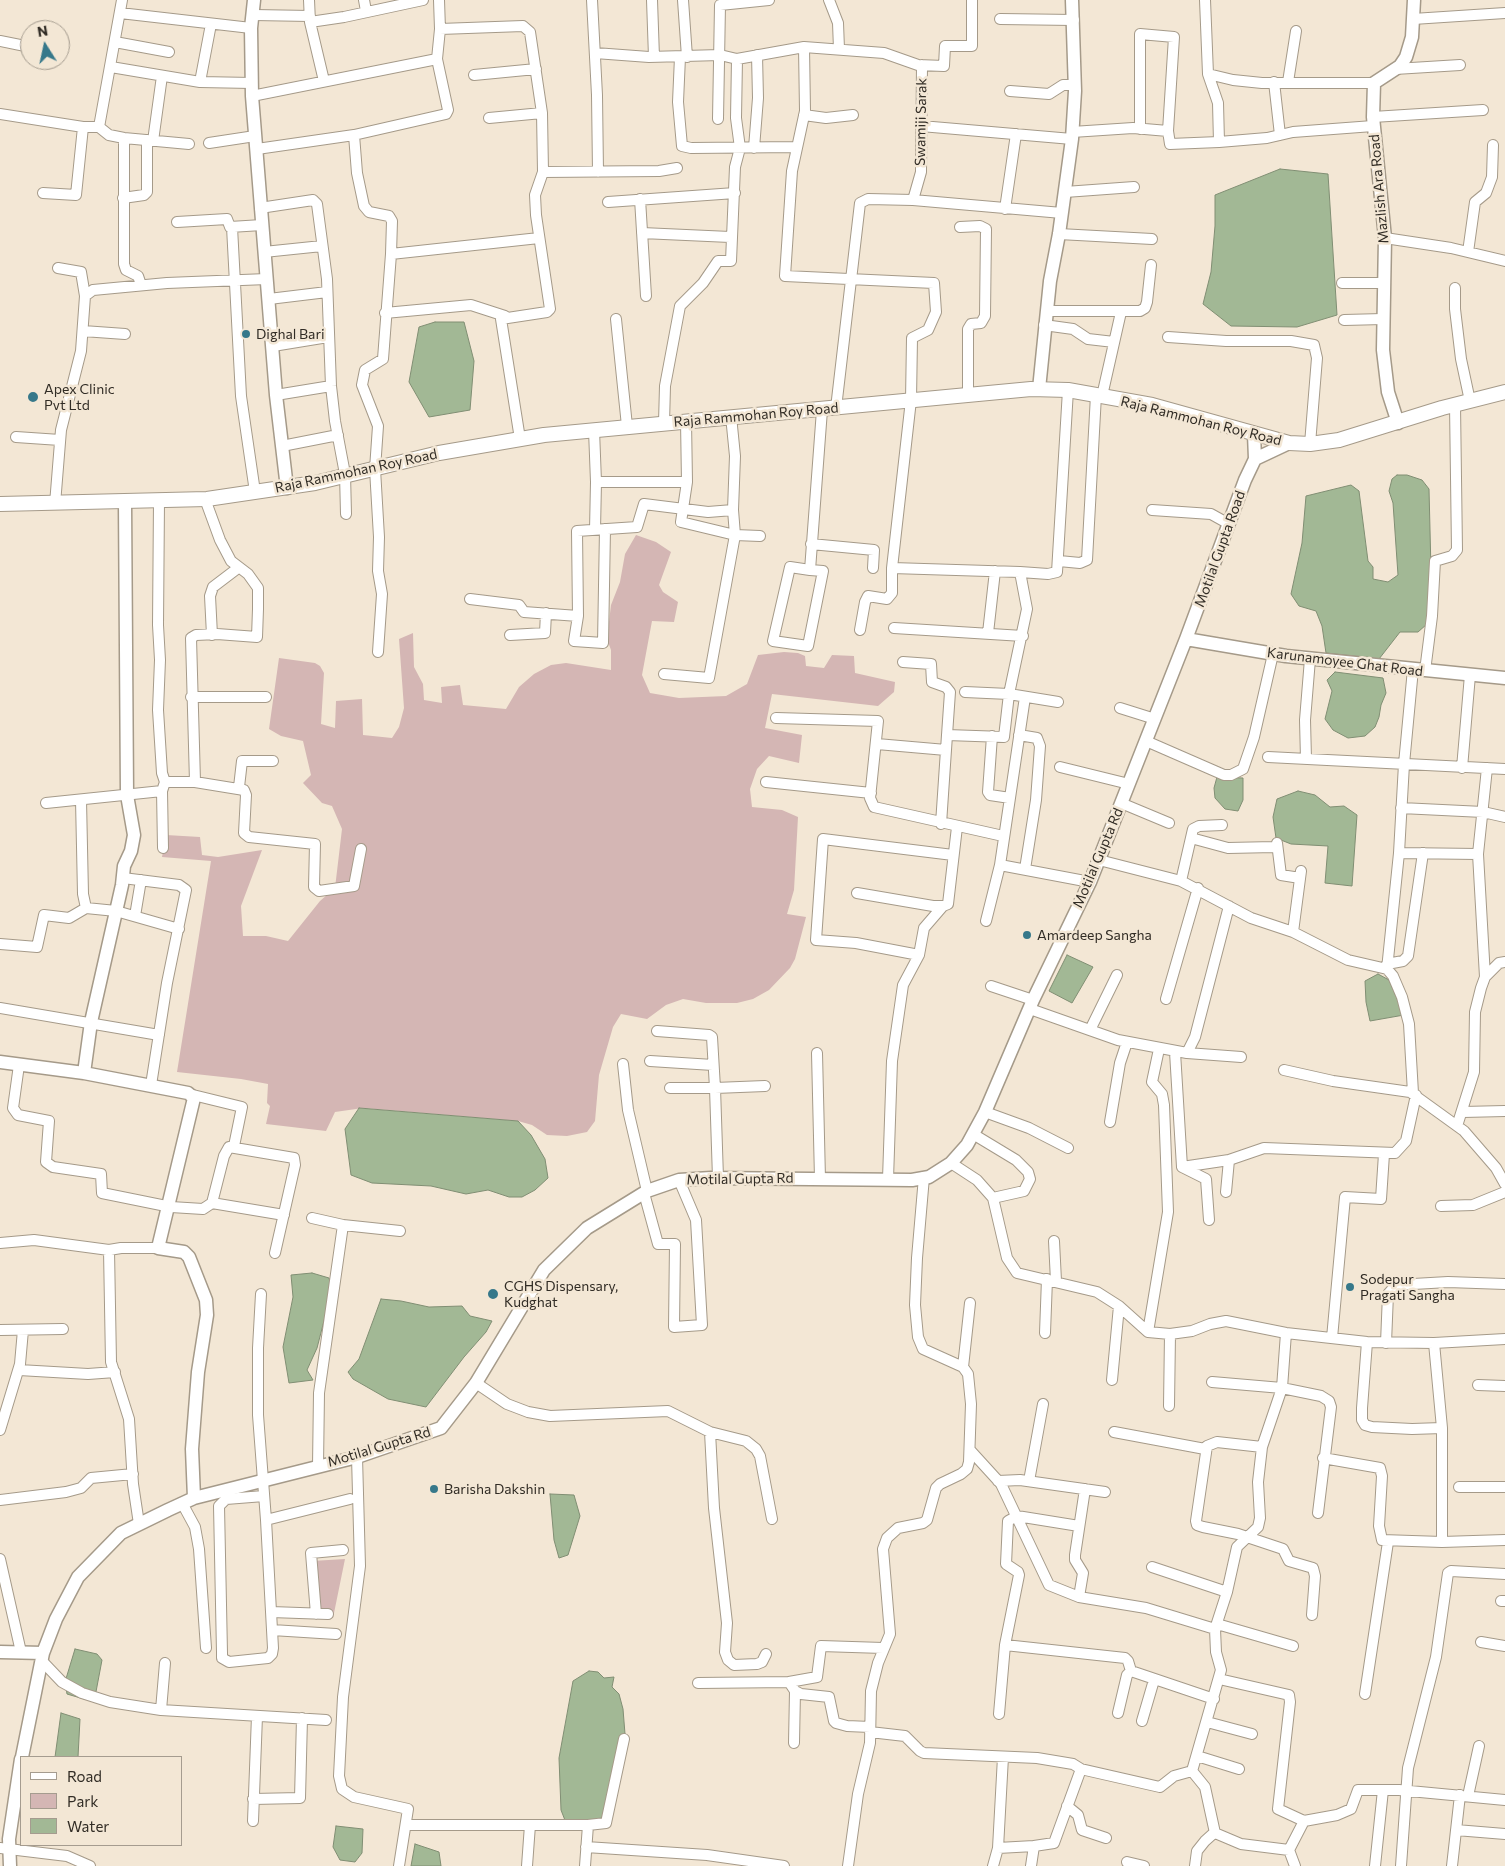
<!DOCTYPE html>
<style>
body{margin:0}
#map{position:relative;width:1505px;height:1866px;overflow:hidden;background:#f3e7d5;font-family:Commissioner,sans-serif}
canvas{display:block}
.legend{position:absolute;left:20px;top:1756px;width:162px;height:90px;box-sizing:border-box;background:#f3e7d5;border:1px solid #a59c8f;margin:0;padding:6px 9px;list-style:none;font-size:15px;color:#312c25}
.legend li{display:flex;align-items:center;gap:10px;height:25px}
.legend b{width:25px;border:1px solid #a59c8f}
.north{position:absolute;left:20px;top:20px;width:50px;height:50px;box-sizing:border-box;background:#f3e7d5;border:1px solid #a59c8f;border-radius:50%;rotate:350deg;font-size:14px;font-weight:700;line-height:20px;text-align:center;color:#312c25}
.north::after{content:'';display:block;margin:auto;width:18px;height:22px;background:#36788a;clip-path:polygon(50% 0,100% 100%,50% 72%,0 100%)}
</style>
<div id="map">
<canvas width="1505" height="1866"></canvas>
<ul class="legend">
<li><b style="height:6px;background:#fff"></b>Road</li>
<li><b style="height:14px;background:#d4b6b4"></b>Park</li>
<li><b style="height:14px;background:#a2b895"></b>Water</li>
</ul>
<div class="north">N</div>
</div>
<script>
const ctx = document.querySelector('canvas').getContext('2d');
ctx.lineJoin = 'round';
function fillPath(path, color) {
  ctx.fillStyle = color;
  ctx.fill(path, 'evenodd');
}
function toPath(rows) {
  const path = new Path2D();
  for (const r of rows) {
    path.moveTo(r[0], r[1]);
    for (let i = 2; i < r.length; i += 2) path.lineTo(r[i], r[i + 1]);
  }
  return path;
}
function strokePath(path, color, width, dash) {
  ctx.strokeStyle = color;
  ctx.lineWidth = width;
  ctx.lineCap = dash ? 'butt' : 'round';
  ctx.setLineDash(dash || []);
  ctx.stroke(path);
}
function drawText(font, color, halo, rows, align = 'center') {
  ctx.font = font + ' Commissioner,sans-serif';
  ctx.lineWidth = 5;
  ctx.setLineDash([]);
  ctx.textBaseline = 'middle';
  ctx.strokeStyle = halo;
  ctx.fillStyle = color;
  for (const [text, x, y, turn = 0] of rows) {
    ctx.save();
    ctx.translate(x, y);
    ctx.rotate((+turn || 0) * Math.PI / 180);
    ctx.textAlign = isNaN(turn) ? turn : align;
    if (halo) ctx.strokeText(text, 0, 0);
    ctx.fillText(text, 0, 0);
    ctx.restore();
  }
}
fillPath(toPath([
 [636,535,656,542,671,552,659,585,663,592,678,602,674,622,652,621,642,675,650,693,679,698,726,696,747,684,758,655,784,652,798,653,805,656,806,666,824,668,832,655,854,656,855,673,895,682,894,692,878,706,772,694,765,728,802,735,799,763,769,756,757,769,750,789,752,807,782,810,798,817,794,890,787,914,806,917,795,959,790,968,769,990,753,999,737,1003,706,1003,683,999,666,1005,647,1019,621,1014,613,1027,599,1075,595,1121,587,1132,567,1136,547,1135,532,1125,518,1121,363,1108,335,1112,326,1131,266,1124,270,1106,267,1103,268,1084,241,1079,177,1072,211,861,162,857,166,835,200,837,202,855,218,857,262,850,241,906,243,936,266,936,288,941,320,901,335,888,342,829,332,806,322,803,303,783,311,775,303,741,281,736,269,729,279,658,315,663,320,666,324,673,321,724,335,728,336,701,362,699,363,735,392,738,399,727,404,708,399,639,413,633,414,667,423,684,424,700,442,703,441,687,460,685,463,705,506,709,519,687,534,674,551,665,566,663,611,670,611,650,607,639,611,605,620,582,625,554],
 [345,1559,333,1618,312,1614,312,1561]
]), '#d4b6b4');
const water = toPath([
 [1280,169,1328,174,1337,315,1297,327,1231,326,1203,304,1211,272,1215,226,1215,195,1280,169],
 [435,322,464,322,474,361,470,410,429,417,409,382,419,327,435,322],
 [1397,475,1407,475,1422,480,1429,489,1432,612,1427,624,1418,632,1400,632,1379,659,1326,653,1322,626,1316,611,1299,606,1291,594,1302,543,1306,496,1351,485,1359,491,1368,561,1373,567,1373,579,1388,582,1398,575,1393,503,1389,491,1392,479,1397,475],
 [1335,672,1383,678,1386,693,1381,705,1379,717,1375,727,1365,736,1348,738,1333,730,1325,719,1332,691,1327,680,1335,672],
 [1217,777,1243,778,1243,800,1238,811,1225,809,1215,798,1214,788,1217,777],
 [1298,791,1315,795,1330,807,1344,806,1357,815,1352,886,1325,883,1328,846,1291,844,1276,838,1273,817,1277,799,1298,791],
 [1067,955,1093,967,1072,1003,1049,991,1067,955],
 [1378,974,1389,980,1404,1015,1370,1021,1366,1002,1365,981,1378,974],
 [359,1108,518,1121,531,1135,545,1159,548,1178,535,1190,522,1197,509,1197,488,1190,466,1194,431,1186,372,1183,351,1175,345,1129,359,1108],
 [312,1273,329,1278,332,1290,317,1348,307,1370,313,1380,289,1383,283,1347,293,1297,291,1275,312,1273],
 [381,1299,401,1301,429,1307,462,1306,470,1316,492,1321,486,1332,464,1357,426,1407,388,1399,353,1379,348,1372,359,1359,381,1299],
 [550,1494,574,1495,580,1516,568,1555,559,1558,554,1540,550,1494],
 [75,1649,97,1654,102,1660,95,1697,84,1699,67,1694,65,1682,75,1649],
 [589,1671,598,1672,604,1678,614,1677,612,1687,619,1694,623,1709,625,1734,606,1812,600,1824,568,1828,561,1810,559,1758,573,1681,589,1671],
 [61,1713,80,1719,78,1757,55,1757,61,1713],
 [336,1826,363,1829,362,1853,355,1862,340,1860,333,1847,336,1826],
 [415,1844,439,1852,441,1866,411,1866,415,1844]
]);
fillPath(water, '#a2b895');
strokePath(water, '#808e73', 1);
const minor = toPath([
 [309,0,310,22],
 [364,0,366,11],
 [439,0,440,29],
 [592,0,597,95,598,172],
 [652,0,654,57],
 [683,0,687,57],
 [829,0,838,23,839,49],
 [1205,0,1208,74,1218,103,1219,142],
 [120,13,251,28],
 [254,15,310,16],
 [1000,19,1074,20],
 [1413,19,1505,13],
 [0,41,30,47],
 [115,42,169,52],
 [804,47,805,111,792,171,785,276,934,283,936,312,928,330,912,338,911,400,892,568,892,593,887,599,868,596,865,602,860,630],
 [595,53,649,57,720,55,737,59,804,47,884,53,918,65,944,66,945,46,972,46,972,0],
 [680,57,678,102,682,146,691,148,797,147],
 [111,67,200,82,211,24],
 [1395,69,1460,65],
 [1208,74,1233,80,1262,83,1374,83],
 [474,75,536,69],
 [324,81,310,22,344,17,423,0],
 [200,82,252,83],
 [1274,82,1280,135],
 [1288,82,1296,31],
 [1010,91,1049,94,1063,85,1075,85],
 [252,96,437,59,440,29,523,26,530,32,542,113,543,172,535,195,536,215,550,309,547,312,501,319,520,439],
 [0,114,83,127,99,127,122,0],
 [804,115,826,118,853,115],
 [1373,117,1483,110],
 [489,118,542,113],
 [718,119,720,5,769,0],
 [921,126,1072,139],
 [99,127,109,135,124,138,189,144],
 [1140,129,1140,34,1174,37,1168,131],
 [1072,132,1133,128,1168,131,1170,144,1219,142,1267,138,1293,132,1373,126],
 [354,135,446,114,448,110,437,59],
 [124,138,124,264,126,270,138,276,141,285],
 [153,141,162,76],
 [209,143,255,136],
 [754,148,758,98,757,55],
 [257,149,354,135,357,173,364,206,369,212,389,216,392,221,391,254],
 [543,172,659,171,677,168],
 [1065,192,1134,187],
 [43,193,76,195,83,127],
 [123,198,144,195,147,192,147,140],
 [640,199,646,296],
 [913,200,1062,213],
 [608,202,735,193],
 [260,208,313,200,317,204,327,279,331,386,335,421,345,474,346,514],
 [1005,209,1016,134],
 [177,222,227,219,230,227,262,225],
 [232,227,241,396,255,492],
 [960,227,980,226,986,229,985,316,981,323,971,324,968,329,968,394],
 [642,233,730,237],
 [1059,234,1152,239],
 [1385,238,1451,248,1505,261],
 [264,252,322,246],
 [1468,252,1475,202,1486,193,1492,177,1493,145],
 [58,268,81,272,85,296],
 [1342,283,1383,283],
 [1455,288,1455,309,1461,359,1470,401],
 [269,299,327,292],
 [1047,311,1140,311,1145,308,1147,302,1151,265],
 [385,313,471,305,505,316],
 [616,319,627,426],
 [1344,320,1383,319],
 [1044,325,1073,329,1088,339,1114,342],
 [83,331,125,334],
 [1168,337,1226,341,1291,341,1314,345,1317,358,1310,444],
 [273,346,328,337],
 [276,395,331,386],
 [1102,396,1121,312],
 [836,408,860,203,868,199,913,200,921,172,922,65],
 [731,416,735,456,733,510,735,535,760,536],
 [664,423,665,386,680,306,703,283,718,261,731,261,735,167,740,148,736,118,737,59],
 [594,430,596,482],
 [16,437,60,440],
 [282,446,338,435],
 [159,501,158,625,160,660,158,710,162,773,165,782,162,791,163,848],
 [55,504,61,430,81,351,85,296,93,290,167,283,267,279],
 [1152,510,1211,514,1229,524],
 [595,530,596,482,687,482],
 [811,544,874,550,873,568],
 [1059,561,1080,563,1087,560,1096,395],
 [892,568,1020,572],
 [810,570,823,571,808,646,773,641,790,567,810,570,822,410],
 [470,599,519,605,524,612,578,616,577,531,637,527,644,504,708,512,733,510],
 [578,616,574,641,603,643,605,529],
 [894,628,1023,636],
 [988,633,995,571],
 [212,635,210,596,213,587,238,568],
 [510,635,545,633,546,613],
 [378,652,382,594,378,571,379,537,375,469,378,426,362,385,365,370,383,359,391,254,539,238],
 [903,662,931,664,932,682,946,687,950,692,947,735,1004,737,1009,694,1058,702],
 [1425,671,1432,616,1435,561,1452,556,1457,550,1455,405],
 [664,674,709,678,735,535,681,522,687,482,686,421],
 [965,692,1009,694,1027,609,1020,572,1048,574,1057,572,1068,390],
 [191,697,266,697],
 [1120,708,1155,719],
 [776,718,878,721,870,798,874,807,1003,836],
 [1019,735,1037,738,1040,746,1036,800,1025,869],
 [992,736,988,792,990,795,1010,798],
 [1146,741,1224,775,1231,775,1243,769,1254,737,1273,654],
 [877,744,946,750],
 [1268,757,1505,769],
 [1306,759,1305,720,1310,659],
 [1060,767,1129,784],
 [1462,768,1470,675],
 [165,782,195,782,244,790,246,795,244,833,249,837,315,844,314,887,319,891,354,886,361,849],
 [195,782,191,638,196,635,217,634,257,637,258,609,258,588,248,574,231,561,220,540,205,499],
 [766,782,871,793],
 [239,787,242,761,273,761],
 [81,800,83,894,86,908,116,911,179,929],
 [46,803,162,791],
 [1121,803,1169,823],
 [1401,808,1483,812,1505,817],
 [941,824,947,735],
 [1191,838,1228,848,1274,847],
 [1277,843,1281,875,1300,878],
 [1399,853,1478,854],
 [1099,860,1181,881,1251,918,1293,932,1348,960,1387,969,1393,976,1402,997,1409,1024,1413,1093],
 [1000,865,1090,882],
 [123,878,179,885,186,890,167,983,151,1085],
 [1181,881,1193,829,1199,826,1222,825],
 [857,893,933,906,943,906,948,904,957,827],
 [135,916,141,880],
 [986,921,1000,865,1025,697],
 [1293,932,1301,871],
 [0,944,37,947,44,915,69,918,86,908],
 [919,955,856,943,816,940,823,839,953,855],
 [1387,964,1403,961,1408,956,1423,853],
 [1387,969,1399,853,1404,764,1413,669],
 [1485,977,1478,854,1487,768],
 [991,986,1033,1000],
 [1166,999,1198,888],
 [0,1008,159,1035],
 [1030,1009,1118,1040,1187,1053,1195,1037,1229,906],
 [1090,1030,1117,975],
 [657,1031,709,1035,712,1037,715,1088,765,1086],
 [1175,1052,1182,1167,1206,1179,1209,1220],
 [817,1053,820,1179],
 [1187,1053,1241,1057],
 [650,1061,713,1065],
 [623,1064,628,1110,647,1191],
 [19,1065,13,1108,18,1115,49,1121,46,1162,53,1167,101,1174,102,1193,171,1207,203,1209,212,1203,224,1156,229,1147,294,1158,295,1165,275,1253],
 [1284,1070,1333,1081,1410,1092,1464,1131,1496,1168,1505,1184],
 [670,1088,715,1088,718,1178],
 [193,1095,242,1107,234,1146],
 [985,1112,1029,1128,1068,1148],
 [1463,1112,1505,1111],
 [1110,1122,1120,1063,1127,1042],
 [1457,1126,1474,1072,1475,1012,1481,988,1485,977,1499,963,1505,962],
 [973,1134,1016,1160,1028,1172,1030,1179,1024,1191,993,1198],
 [951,1163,977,1180,993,1198,1007,1258,1017,1273,1097,1292,1119,1306,1148,1332,1170,1334,1192,1331,1210,1324,1226,1321,1286,1333,1367,1342,1434,1343,1505,1339],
 [1182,1167,1229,1160,1264,1148,1395,1153,1406,1141,1416,1095],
 [888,1179,892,1061,903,985,919,955,924,928,943,906],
 [1226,1192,1229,1160],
 [644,1193,658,1244,675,1244,674,1327,702,1325,696,1220,679,1180],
 [212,1203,284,1215],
 [1441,1206,1473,1205,1505,1192],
 [312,1218,343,1225],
 [1054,1241,1056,1281],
 [0,1243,34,1240,109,1250,111,1362,129,1419,133,1484,139,1524],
 [109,1250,121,1248,158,1248],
 [261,1294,258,1348,258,1415,266,1520,273,1648,272,1654,268,1658,229,1662,222,1658,222,1653,219,1506,226,1499,264,1496],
 [0,1330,63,1329],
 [1148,1332,1168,1212,1164,1105,1162,1094,1152,1082,1159,1049],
 [1045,1333,1047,1279],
 [1332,1338,1345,1197,1381,1199,1384,1154],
 [1367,1342,1362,1408,1362,1420,1365,1425,1372,1427,1412,1429,1442,1428],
 [1386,1343,1388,1294,1396,1285,1448,1282,1505,1284],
 [1434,1343,1442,1428,1442,1542],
 [963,1367,970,1303],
 [19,1370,88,1374,115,1372],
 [1112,1380,1119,1306],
 [1212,1382,1282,1388,1321,1396,1329,1401,1331,1407,1318,1513],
 [476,1383,507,1404,528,1412,550,1416,668,1411,710,1432,714,1508,727,1623,725,1652,728,1660,734,1665,757,1664,762,1662,766,1654],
 [1478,1385,1505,1386],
 [1169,1406,1170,1334],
 [0,1430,20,1364,23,1330],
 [710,1432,746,1441,756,1449,760,1456,772,1519],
 [1114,1432,1205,1449],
 [1262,1447,1217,1442,1207,1446,1196,1521,1197,1525,1203,1527,1238,1534,1283,1549,1289,1561,1313,1568,1315,1576,1312,1615],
 [970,1450,1001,1484,1049,1585,1079,1597,1146,1608,1215,1629],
 [357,1457,360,1566,343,1697,339,1776,342,1789,354,1797,408,1809,399,1866],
 [1323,1458,1380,1468,1382,1476,1379,1526,1382,1540,1442,1542,1505,1540],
 [318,1466,319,1393,343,1225,400,1231],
 [998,1481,1020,1480,1105,1492],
 [1029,1481,1043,1404],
 [1459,1487,1505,1487],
 [0,1500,66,1492,81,1488,91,1478,133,1474],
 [182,1503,195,1527,199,1549,206,1648],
 [266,1520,350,1499],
 [0,1559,21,1652],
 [1152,1567,1227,1592],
 [1079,1597,1083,1573,1075,1560,1075,1555,1085,1489],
 [1501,1601,1505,1601],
 [271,1612,328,1614],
 [316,1614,311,1553,343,1550],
 [1217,1624,1293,1646],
 [272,1630,336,1634],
 [1481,1642,1505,1646],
 [1005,1645,1125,1658,1128,1661,1131,1671],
 [41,1660,62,1682,82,1693,110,1702,161,1710,326,1720],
 [1219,1679,1289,1695,1290,1702,1278,1809,1304,1821],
 [789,1682,817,1677,821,1646,883,1648],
 [698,1683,789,1682,795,1691,801,1694,829,1697,834,1721,836,1723,847,1726,870,1727],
 [1365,1694,1388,1542],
 [161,1710,165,1663],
 [1118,1713,1127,1675,1131,1671,1214,1699],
 [999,1714,1005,1645,1019,1575,1018,1572,1006,1564,1008,1521,1017,1516,1079,1526],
 [1142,1721,1154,1680],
 [1207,1722,1252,1734],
 [870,1732,905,1736,920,1751,924,1753,1037,1758,1073,1764,1081,1769,1160,1787,1174,1776,1192,1771,1205,1787,1215,1833,1241,1844,1289,1850,1304,1821,1337,1815,1351,1809,1358,1790,1399,1790,1505,1800],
 [794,1743,795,1691],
 [1197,1756,1239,1769],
 [1192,1771,1221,1670,1216,1652,1215,1629,1227,1592,1237,1547,1258,1527,1260,1518,1258,1482,1262,1447,1282,1388,1286,1333],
 [1468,1796,1479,1746],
 [253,1799,300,1798,302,1718],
 [1067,1806,1078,1815,1082,1830,1106,1838],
 [253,1821,257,1716],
 [406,1825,588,1825,585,1866],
 [588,1825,606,1823,624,1739],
 [1456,1830,1505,1834],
 [586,1847,707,1855,784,1866],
 [0,1848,67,1856,90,1866],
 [998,1848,1003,1757],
 [1289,1850,1295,1866],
 [1127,1862,1144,1866],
 [527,1866,530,1825],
 [848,1866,858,1794,870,1743,871,1691,878,1663,890,1634,883,1549,887,1538,898,1528,923,1523,927,1520,936,1488,940,1484,961,1474,967,1469,969,1462,971,1404,968,1374,963,1367,923,1349,918,1337,915,1305,917,1258,924,1177],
 [993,1866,998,1848,1034,1846],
 [1031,1866,1034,1846,1054,1843,1081,1769],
 [1195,1866,1197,1851,1205,1841,1215,1832],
 [1375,1866,1383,1790],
 [1401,1866,1408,1768,1436,1657,1448,1573,1451,1571,1505,1574],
 [1452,1866,1460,1795]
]);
const tertiary = toPath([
 [254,0,251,28,252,96,276,395,287,488],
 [1039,389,1050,281,1059,234,1072,139,1075,91,1072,0],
 [1398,423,1388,392,1383,350,1385,238,1373,117,1374,83,1400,66,1406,57,1412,37,1414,0],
 [1255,459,1289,443],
 [1186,639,1286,656,1505,678],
 [0,1062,84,1073,188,1093,194,1098,158,1248,184,1252,189,1257,206,1300,207,1315,198,1372,192,1449,194,1498],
 [84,1073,91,1022,122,885,124,866,131,851,134,835,127,795,125,502],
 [0,1652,43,1653,56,1619,78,1577,121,1533,168,1510,194,1498,357,1457,441,1428,476,1383,544,1270,587,1228,647,1191,679,1180,711,1178,912,1180,929,1177,951,1163,967,1145,985,1112,1033,1000,1090,882,1186,639,1245,480,1255,459,1254,434],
 [22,1757,43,1653],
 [10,1866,9,1839,21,1759]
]);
const secondary = toPath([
 [0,504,207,499,315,483,439,453,544,435,1031,389,1068,390,1152,405,1289,443,1310,444,1339,440,1442,408,1505,392]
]);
strokePath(minor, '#a59a89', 12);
strokePath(tertiary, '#a59a89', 15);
strokePath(secondary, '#a59a89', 16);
strokePath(minor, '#fff', 10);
strokePath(tertiary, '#fff', 12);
strokePath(secondary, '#fff', 14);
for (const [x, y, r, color] of [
 [246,334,5,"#36788a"],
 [33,397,6,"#36788a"],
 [1027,935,5,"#36788a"],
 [1350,1287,5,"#36788a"],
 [493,1294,6,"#36788a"],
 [434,1489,5,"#36788a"]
]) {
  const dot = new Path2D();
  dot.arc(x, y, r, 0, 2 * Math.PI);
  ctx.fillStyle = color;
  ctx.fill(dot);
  strokePath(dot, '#f3e7d5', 2);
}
drawText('14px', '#312c25', '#f3e7d5', [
 ["Swamiji Sarak",921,122,-89],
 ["Mazlish Ara Road",1379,189,-95],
 ["Raja Rammohan Roy Road",756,415,-5],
 ["Raja Rammohan Roy Road",1201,421,14],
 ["Raja Rammohan Roy Road",356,471,-12],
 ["Motilal Gupta Road",1220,549,-70],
 ["Karunamoyee Ghat Road",1345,662,7],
 ["Motilal Gupta Rd",1098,858,-67],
 ["Motilal Gupta Rd",740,1179,-1],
 ["Motilal Gupta Rd",379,1447,-17]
]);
drawText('14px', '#312c25', '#f3e7d5', [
 ["Dighal Bari",256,334],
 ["Apex Clinic",44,389],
 ["Pvt Ltd",44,405],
 ["Amardeep Sangha",1037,935],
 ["Sodepur",1360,1279],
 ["Pragati Sangha",1360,1295],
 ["CGHS Dispensary,",504,1286],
 ["Kudghat",504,1302],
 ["Barisha Dakshin",444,1489]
], 'left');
</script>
